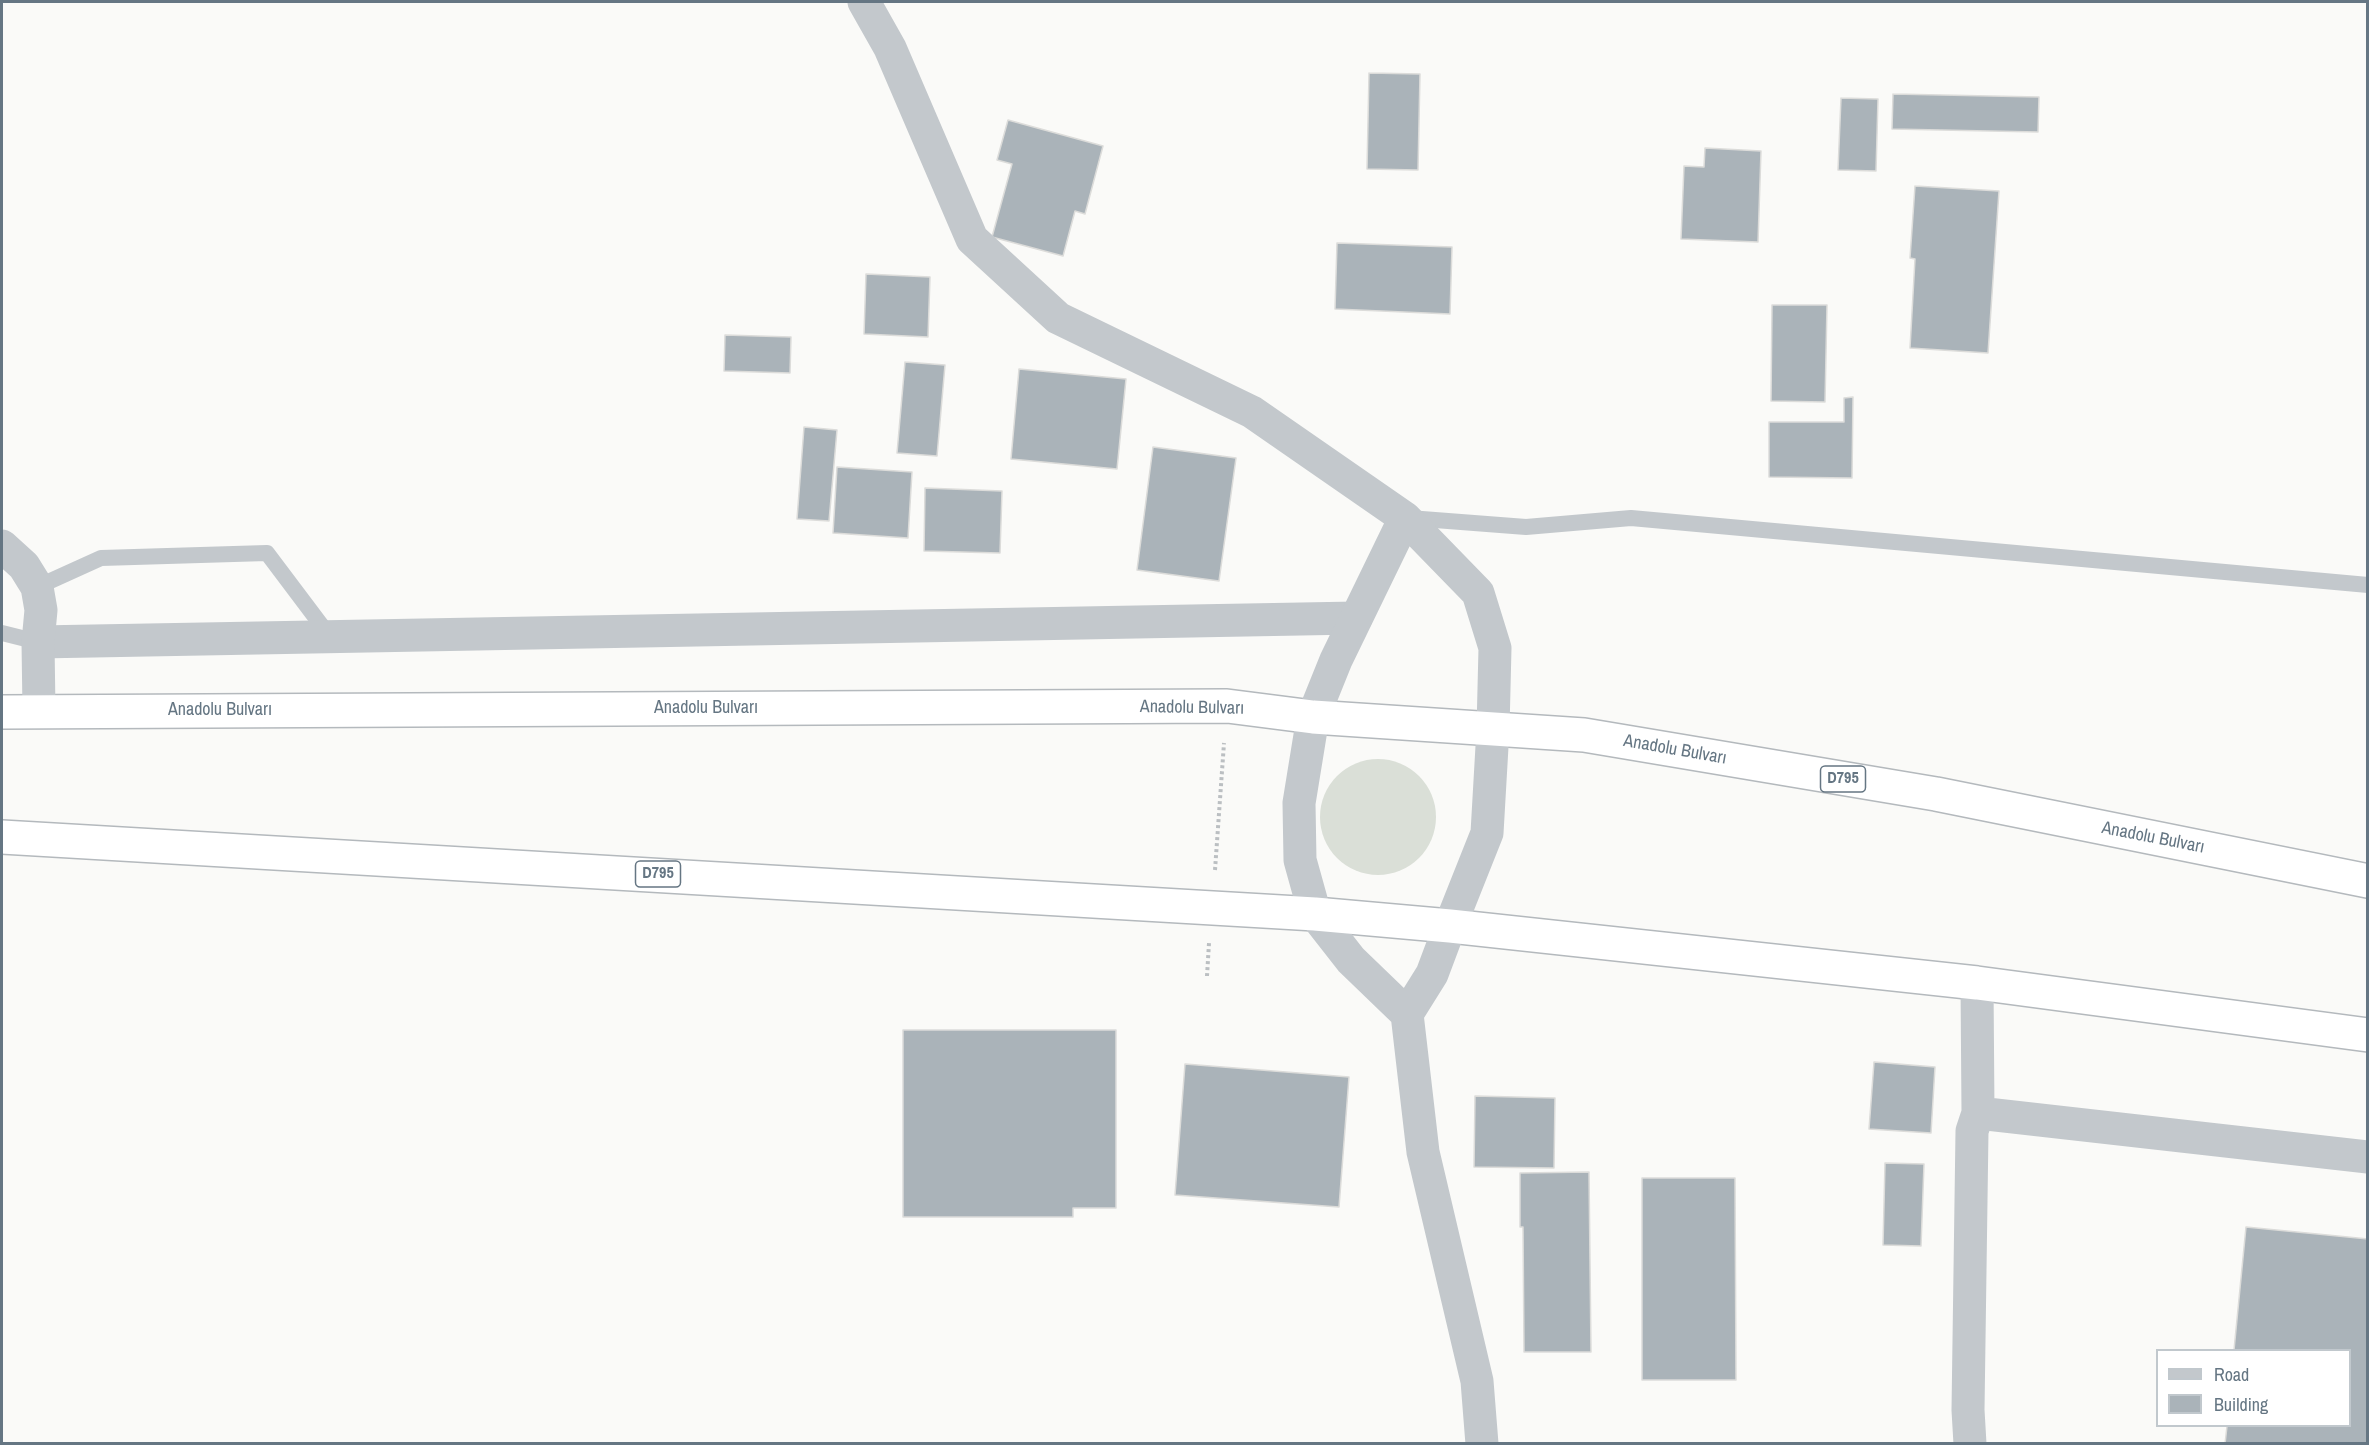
<!DOCTYPE html>
<meta charset="utf-8">
<style>
body{margin:0}
#map{position:relative;width:2369px;height:1445px;overflow:hidden;background:#fafaf8;font-family:"Archivo Narrow",sans-serif}
canvas{display:block}
.frame{position:absolute;inset:0;border:3px solid #657683;pointer-events:none}
.legend{position:absolute;left:2156px;top:1349px;width:195px;height:78px;box-sizing:border-box;background:#fff;border:2px solid #c1c8cd;margin:0;padding:8px 10px;list-style:none;font-size:18px;color:#657683}
.legend li{display:flex;align-items:center;gap:12px;height:30px}
.legend b{width:30px;border:2px solid #c1c8cd}
</style>
<div id="map">
<canvas width="2369" height="1445"></canvas>
<div class="frame"></div>
<ul class="legend">
<li><b style="height:8px;background:#c3c8cc"></b>Road</li>
<li><b style="height:16px;background:#aab3b9"></b>Building</li>
</ul>
</div>
<script>
const ctx = document.querySelector('canvas').getContext('2d');
ctx.lineJoin = 'round';
function fillPath(path, color) {
  ctx.fillStyle = color;
  ctx.fill(path, 'evenodd');
}
function toPath(rows) {
  const path = new Path2D();
  for (const r of rows) {
    if (r.length === 3) {
      path.moveTo(r[0] + r[2], r[1]);
      path.arc(r[0], r[1], r[2], 0, 2 * Math.PI);
      continue;
    }
    path.moveTo(r[0], r[1]);
    for (let i = 2; i < r.length; i += 2) path.lineTo(r[i], r[i + 1]);
  }
  return path;
}
function strokePath(path, color, width, dash) {
  ctx.strokeStyle = color;
  ctx.lineWidth = width;
  ctx.lineCap = dash ? 'butt' : 'round';
  ctx.setLineDash(dash || []);
  ctx.stroke(path);
}
function drawText(font, color, halo, rows, align = 'center') {
  ctx.font = font + ' "Archivo Narrow",sans-serif';
  ctx.lineWidth = 6;
  ctx.setLineDash([]);
  ctx.textBaseline = 'middle';
  ctx.strokeStyle = halo;
  ctx.fillStyle = color;
  for (const [text, x, y, turn = 0] of rows) {
    ctx.save();
    ctx.translate(x, y);
    ctx.rotate((+turn || 0) * Math.PI / 180);
    ctx.textAlign = isNaN(turn) ? turn : align;
    if (halo) ctx.strokeText(text, 0, 0);
    ctx.fillText(text, 0, 0);
    ctx.restore();
  }
}
fillPath(toPath([
 [1378,817,58]
]), '#dadfd7');
const building = toPath([
 [1369,73,1420,74,1418,170,1367,169,1369,73],
 [1893,94,2039,97,2038,132,1892,129,1893,94],
 [1841,98,1878,99,1876,171,1838,170,1841,98],
 [1008,120,1103,146,1085,214,1075,211,1063,256,992,237,1012,164,997,160,1008,120],
 [1705,148,1761,151,1758,242,1681,239,1684,166,1704,167,1705,148],
 [1915,186,1999,191,1988,353,1910,348,1915,259,1910,258,1915,186],
 [1337,243,1452,247,1450,314,1335,309,1337,243],
 [866,274,930,277,928,337,864,334,866,274],
 [1772,305,1827,305,1825,402,1771,401,1772,305],
 [725,335,791,337,790,373,724,371,725,335],
 [905,362,945,365,937,456,897,453,905,362],
 [1019,369,1126,379,1117,469,1011,459,1019,369],
 [1853,397,1852,478,1769,477,1769,422,1844,422,1844,398,1853,397],
 [804,427,837,430,829,521,797,519,804,427],
 [1153,447,1236,458,1219,581,1137,570,1153,447],
 [837,467,912,472,908,538,833,533,837,467],
 [925,488,1002,491,1000,553,924,551,925,488],
 [903,1030,1116,1030,1116,1208,1073,1208,1073,1217,903,1217,903,1030],
 [1874,1062,1935,1067,1931,1133,1869,1129,1874,1062],
 [1185,1064,1349,1077,1339,1207,1175,1195,1185,1064],
 [1475,1096,1555,1098,1554,1168,1474,1167,1475,1096],
 [1885,1163,1924,1164,1921,1246,1883,1245,1885,1163],
 [1589,1172,1591,1352,1524,1352,1523,1227,1520,1227,1520,1173,1589,1172],
 [1642,1178,1735,1178,1736,1380,1642,1380,1642,1178],
 [2246,1227,2368,1239,2368,1444,2225,1444,2227,1426,2350,1426,2350,1350,2234,1350,2246,1227]
]);
fillPath(building, '#aab3b9');
strokePath(building, '#dcdcda', 1.5);
const trunk = toPath([
 [2,712,1227,706,1313,717,1584,735,1936,794,2368,881],
 [2,837,1315,914,1450,926,1977,983,2368,1035]
]);
strokePath(trunk, '#b4b9bd', 36);
strokePath(toPath([
 [1215,870,1224,743],
 [1207,976,1209,943]
]), '#bbbfc2', 4, [3, 3]);
strokePath(toPath([
 [1409,518,1526,527,1631,518,2368,585],
 [37,587,101,558,267,553,331,638],
 [2,633,38,642]
]), '#c3c8cc', 16);
strokePath(toPath([
 [38,642,1356,618],
 [1315,914,1351,960,1407,1014],
 [1450,926,1432,974,1407,1014,1423,1152,1477,1381,1482,1444],
 [1978,1113,2368,1157],
 [1970,1444,1968,1410,1972,1131,1978,1113,1977,983]
]), '#c3c8cc', 33);
strokePath(toPath([
 [864,2,890,48,972,239,1058,318,1252,412,1405,518,1478,593,1495,648,1493,729,1487,833,1450,926],
 [2,546,24,566,37,587,41,610,38,642,39,711],
 [1315,914,1300,860,1299,803,1313,717,1336,660,1405,518]
]), '#c3c8cc', 33);
strokePath(trunk, '#fff', 33);
for (const [x, y, w] of [
 [1843,779,45],
 [658,874,45]
]) {
  const box = new Path2D();
  box.roundRect(x - w / 2, y - 13, w, 26, 4.5);
  ctx.fillStyle = '#fff';
  ctx.fill(box);
  strokePath(box, '#657683', 1.5);
}
drawText('bold 16px', '#657683', null, [
 ["D795",1843,779],
 ["D795",658,874]
]);
drawText('18px', '#657683', '#fff', [
 ["Anadolu Bulvarı",706,708],
 ["Anadolu Bulvarı",1192,708,1],
 ["Anadolu Bulvarı",220,710],
 ["Anadolu Bulvarı",1675,750,10],
 ["Anadolu Bulvarı",2153,838,11]
]);
</script>
